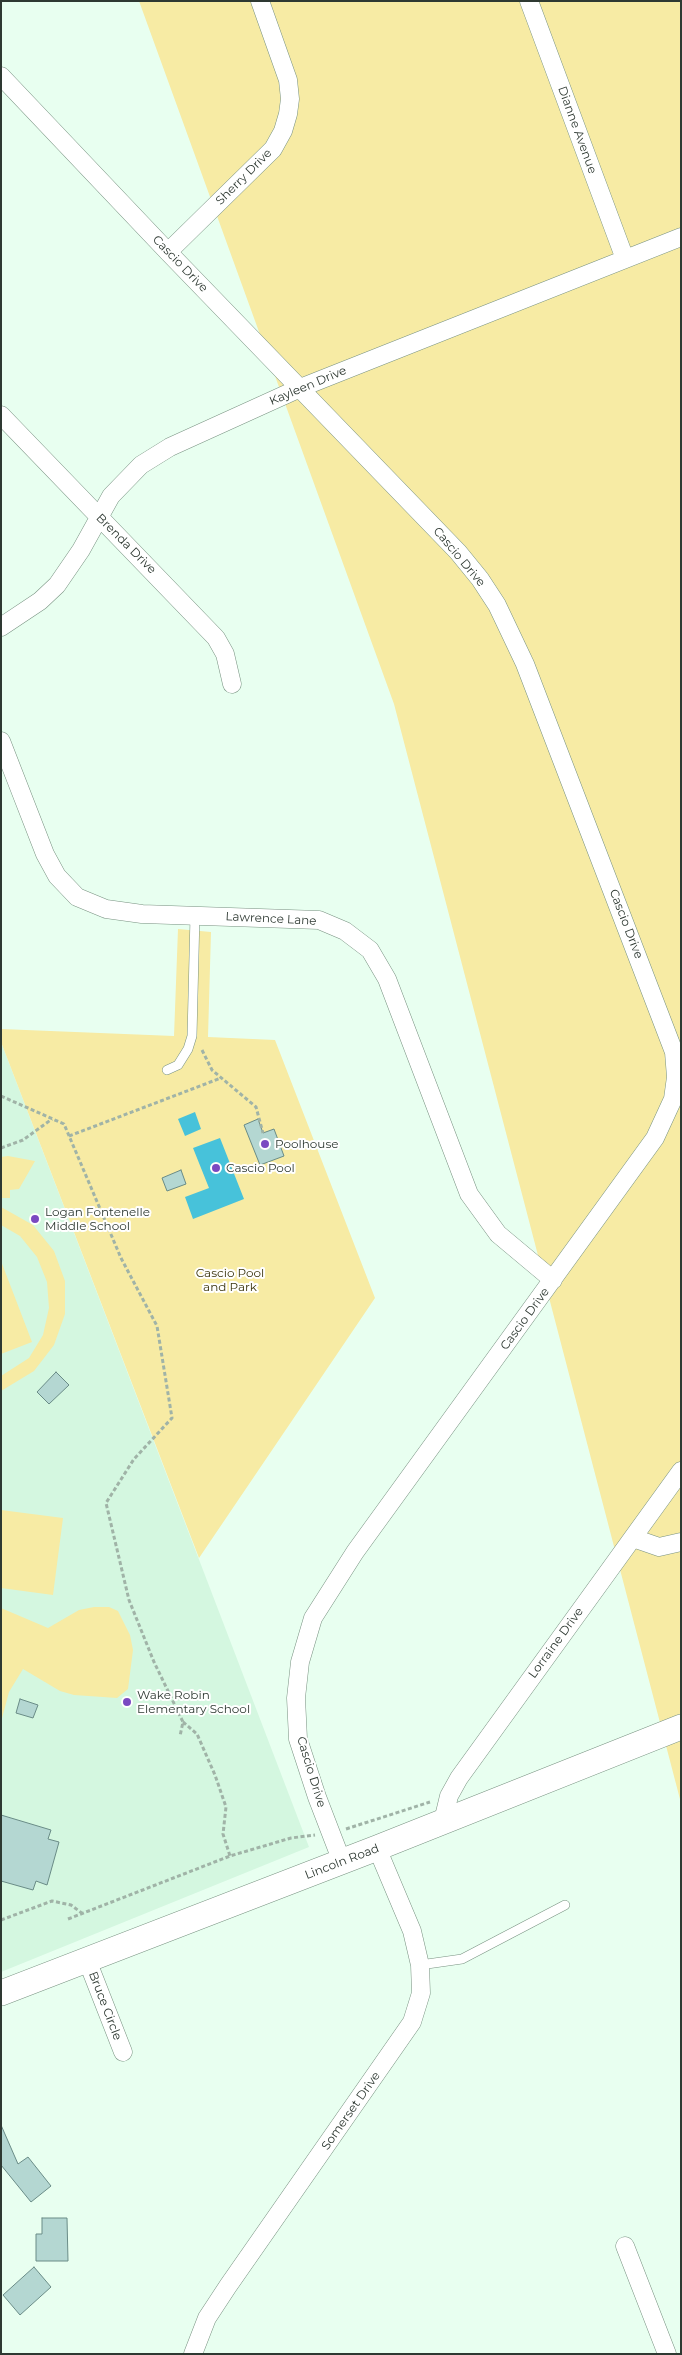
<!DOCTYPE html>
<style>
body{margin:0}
#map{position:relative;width:682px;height:2355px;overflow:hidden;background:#e8fff0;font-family:Montserrat,sans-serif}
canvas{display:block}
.frame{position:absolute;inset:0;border:2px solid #2e3932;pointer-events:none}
</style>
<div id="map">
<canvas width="682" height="2355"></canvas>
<div class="frame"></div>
</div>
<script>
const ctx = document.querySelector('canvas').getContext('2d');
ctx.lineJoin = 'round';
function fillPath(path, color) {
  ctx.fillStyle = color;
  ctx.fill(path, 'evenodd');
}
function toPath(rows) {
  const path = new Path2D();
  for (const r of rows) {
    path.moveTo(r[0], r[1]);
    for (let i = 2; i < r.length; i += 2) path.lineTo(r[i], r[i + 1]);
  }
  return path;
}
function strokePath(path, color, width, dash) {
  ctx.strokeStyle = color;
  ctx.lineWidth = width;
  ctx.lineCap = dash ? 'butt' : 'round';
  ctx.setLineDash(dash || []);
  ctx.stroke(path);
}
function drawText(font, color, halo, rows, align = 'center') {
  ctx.font = font + ' Montserrat,sans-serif';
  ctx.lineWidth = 4;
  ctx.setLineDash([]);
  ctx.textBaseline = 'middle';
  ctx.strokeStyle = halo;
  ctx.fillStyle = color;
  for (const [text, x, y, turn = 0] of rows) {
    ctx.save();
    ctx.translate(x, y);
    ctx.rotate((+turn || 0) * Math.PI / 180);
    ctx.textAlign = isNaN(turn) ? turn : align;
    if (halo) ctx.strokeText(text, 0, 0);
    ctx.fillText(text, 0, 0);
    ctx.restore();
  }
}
fillPath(toPath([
 [1,1042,309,1847,1,1972]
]), '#d4f7e0');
fillPath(toPath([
 [139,1,681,1,681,1803,394,704],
 [178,929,211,932,208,1037,275,1040,375,1298,199,1558,1,1042,1,1029,174,1036],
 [8,1156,35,1161,19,1189,10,1190,10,1198,1,1198,1,1157],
 [1,1207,33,1225,54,1251,65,1281,65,1314,54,1345,34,1371,1,1391,1,1376,29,1358,43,1335,49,1308,47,1282,37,1257,20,1236,1,1225],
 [1,1261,32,1342,1,1354],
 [1,1510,63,1518,53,1595,1,1588],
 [94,1607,109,1607,118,1611,130,1635,133,1650,128,1689,117,1698,74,1695,60,1691,23,1669,9,1692,1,1722,1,1608,48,1628,79,1610]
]), '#f7eba4');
fillPath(toPath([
 [195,1112,201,1129,185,1136,178,1119],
 [220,1138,244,1199,193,1219,185,1197,209,1188,193,1148]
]), '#47c2da');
const building = toPath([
 [258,1119,263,1133,274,1129,284,1156,260,1165,244,1125,258,1119],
 [181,1170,186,1184,167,1191,162,1178,181,1170],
 [56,1372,69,1385,49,1404,37,1392,56,1372],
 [20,1699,38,1705,33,1718,16,1713,20,1699],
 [1,1815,51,1830,48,1839,59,1842,47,1885,36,1881,33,1890,1,1881,1,1815],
 [1,2125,18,2164,28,2157,51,2186,31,2202,1,2165,1,2125],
 [42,2218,67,2218,68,2261,36,2261,36,2234,42,2234,42,2218],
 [34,2267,51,2287,20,2315,3,2295,34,2267]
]);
fillPath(building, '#b4d7d2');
strokePath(building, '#6a8c87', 1);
const lane = toPath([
 [167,1070,178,1065,188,1049,192,1036,195,915],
 [420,1965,462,1959,565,1905]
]);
const street = toPath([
 [529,1,625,259],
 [1,76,168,252,458,552,480,579,497,605,525,664,674,1052,676,1077,673,1099,655,1138,355,1552,313,1618,300,1662,296,1698,298,1739,317,1797,342,1862],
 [168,252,273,149,283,131,288,114,290,99,288,80,260,1],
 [1,415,216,638,225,654,232,684],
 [1,627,40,601,57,585,81,550,111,496,141,465,170,447,300,388,681,237],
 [1,741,45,854,57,876,77,897,106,909,142,914,319,920,345,931,370,950,387,979,469,1194,498,1234,553,1280],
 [633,1538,659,1547,681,1542],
 [443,1821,449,1796,459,1778,681,1471],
 [87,1960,123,2052],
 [625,2246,667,2354],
 [193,2354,207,2318,228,2286,412,2022,421,1993,420,1965,412,1931,377,1848]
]);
const secondary = toPath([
 [1,1993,377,1848,681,1727]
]);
strokePath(lane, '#789281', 10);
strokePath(street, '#789281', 19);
strokePath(secondary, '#789281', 26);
strokePath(toPath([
 [202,1050,212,1070,256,1107,263,1133],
 [1,1096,64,1124,121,1258,157,1326,172,1418,134,1459,106,1503,129,1600,154,1662,183,1722,180,1736],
 [69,1136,221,1078],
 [1,1148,23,1140,52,1119],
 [183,1722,197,1734,215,1775,226,1807,223,1834,230,1856],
 [346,1829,430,1802],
 [68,1919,230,1856,291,1838,315,1835],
 [1,1920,52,1901,71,1905,83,1914]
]), '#a0b3a7', 3, [4, 2.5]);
strokePath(lane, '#fff', 9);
strokePath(street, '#fff', 18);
strokePath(secondary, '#fff', 25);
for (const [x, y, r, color] of [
 [265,1144,5,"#7a49c1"],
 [216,1168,5,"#7a49c1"],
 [35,1219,5,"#7a49c1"],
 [127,1702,5,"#7a49c1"]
]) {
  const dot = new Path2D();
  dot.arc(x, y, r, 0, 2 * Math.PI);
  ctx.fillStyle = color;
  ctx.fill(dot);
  strokePath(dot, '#fff', 2);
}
drawText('12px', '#2e3932', '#fff', [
 ["Dianne Avenue",577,130,70],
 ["Sherry Drive",244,177,-45],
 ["Cascio Drive",180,264,46],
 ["Kayleen Drive",308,386,-23],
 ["Brenda Drive",126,544,45],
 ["Cascio Drive",459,557,50],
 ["Lawrence Lane",271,919,3],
 ["Cascio Drive",626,924,69],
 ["Cascio Drive",525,1319,-54],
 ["Lorraine Drive",556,1643,-54],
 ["Cascio Drive",311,1772,73],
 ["Lincoln Road",342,1862,-21],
 ["Bruce Circle",105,2006,69],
 ["Somerset Drive",351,2111,-55]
]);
drawText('12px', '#2e3932', '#fff', [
 ["Poolhouse",275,1144],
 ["Cascio Pool",226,1168],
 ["Logan Fontenelle",45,1212],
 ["Middle School",45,1226],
 ["Wake Robin",137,1695],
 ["Elementary School",137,1709]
], 'left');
drawText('12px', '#3a340d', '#fff', [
 ["Cascio Pool",230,1273],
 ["and Park",230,1287]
]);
</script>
